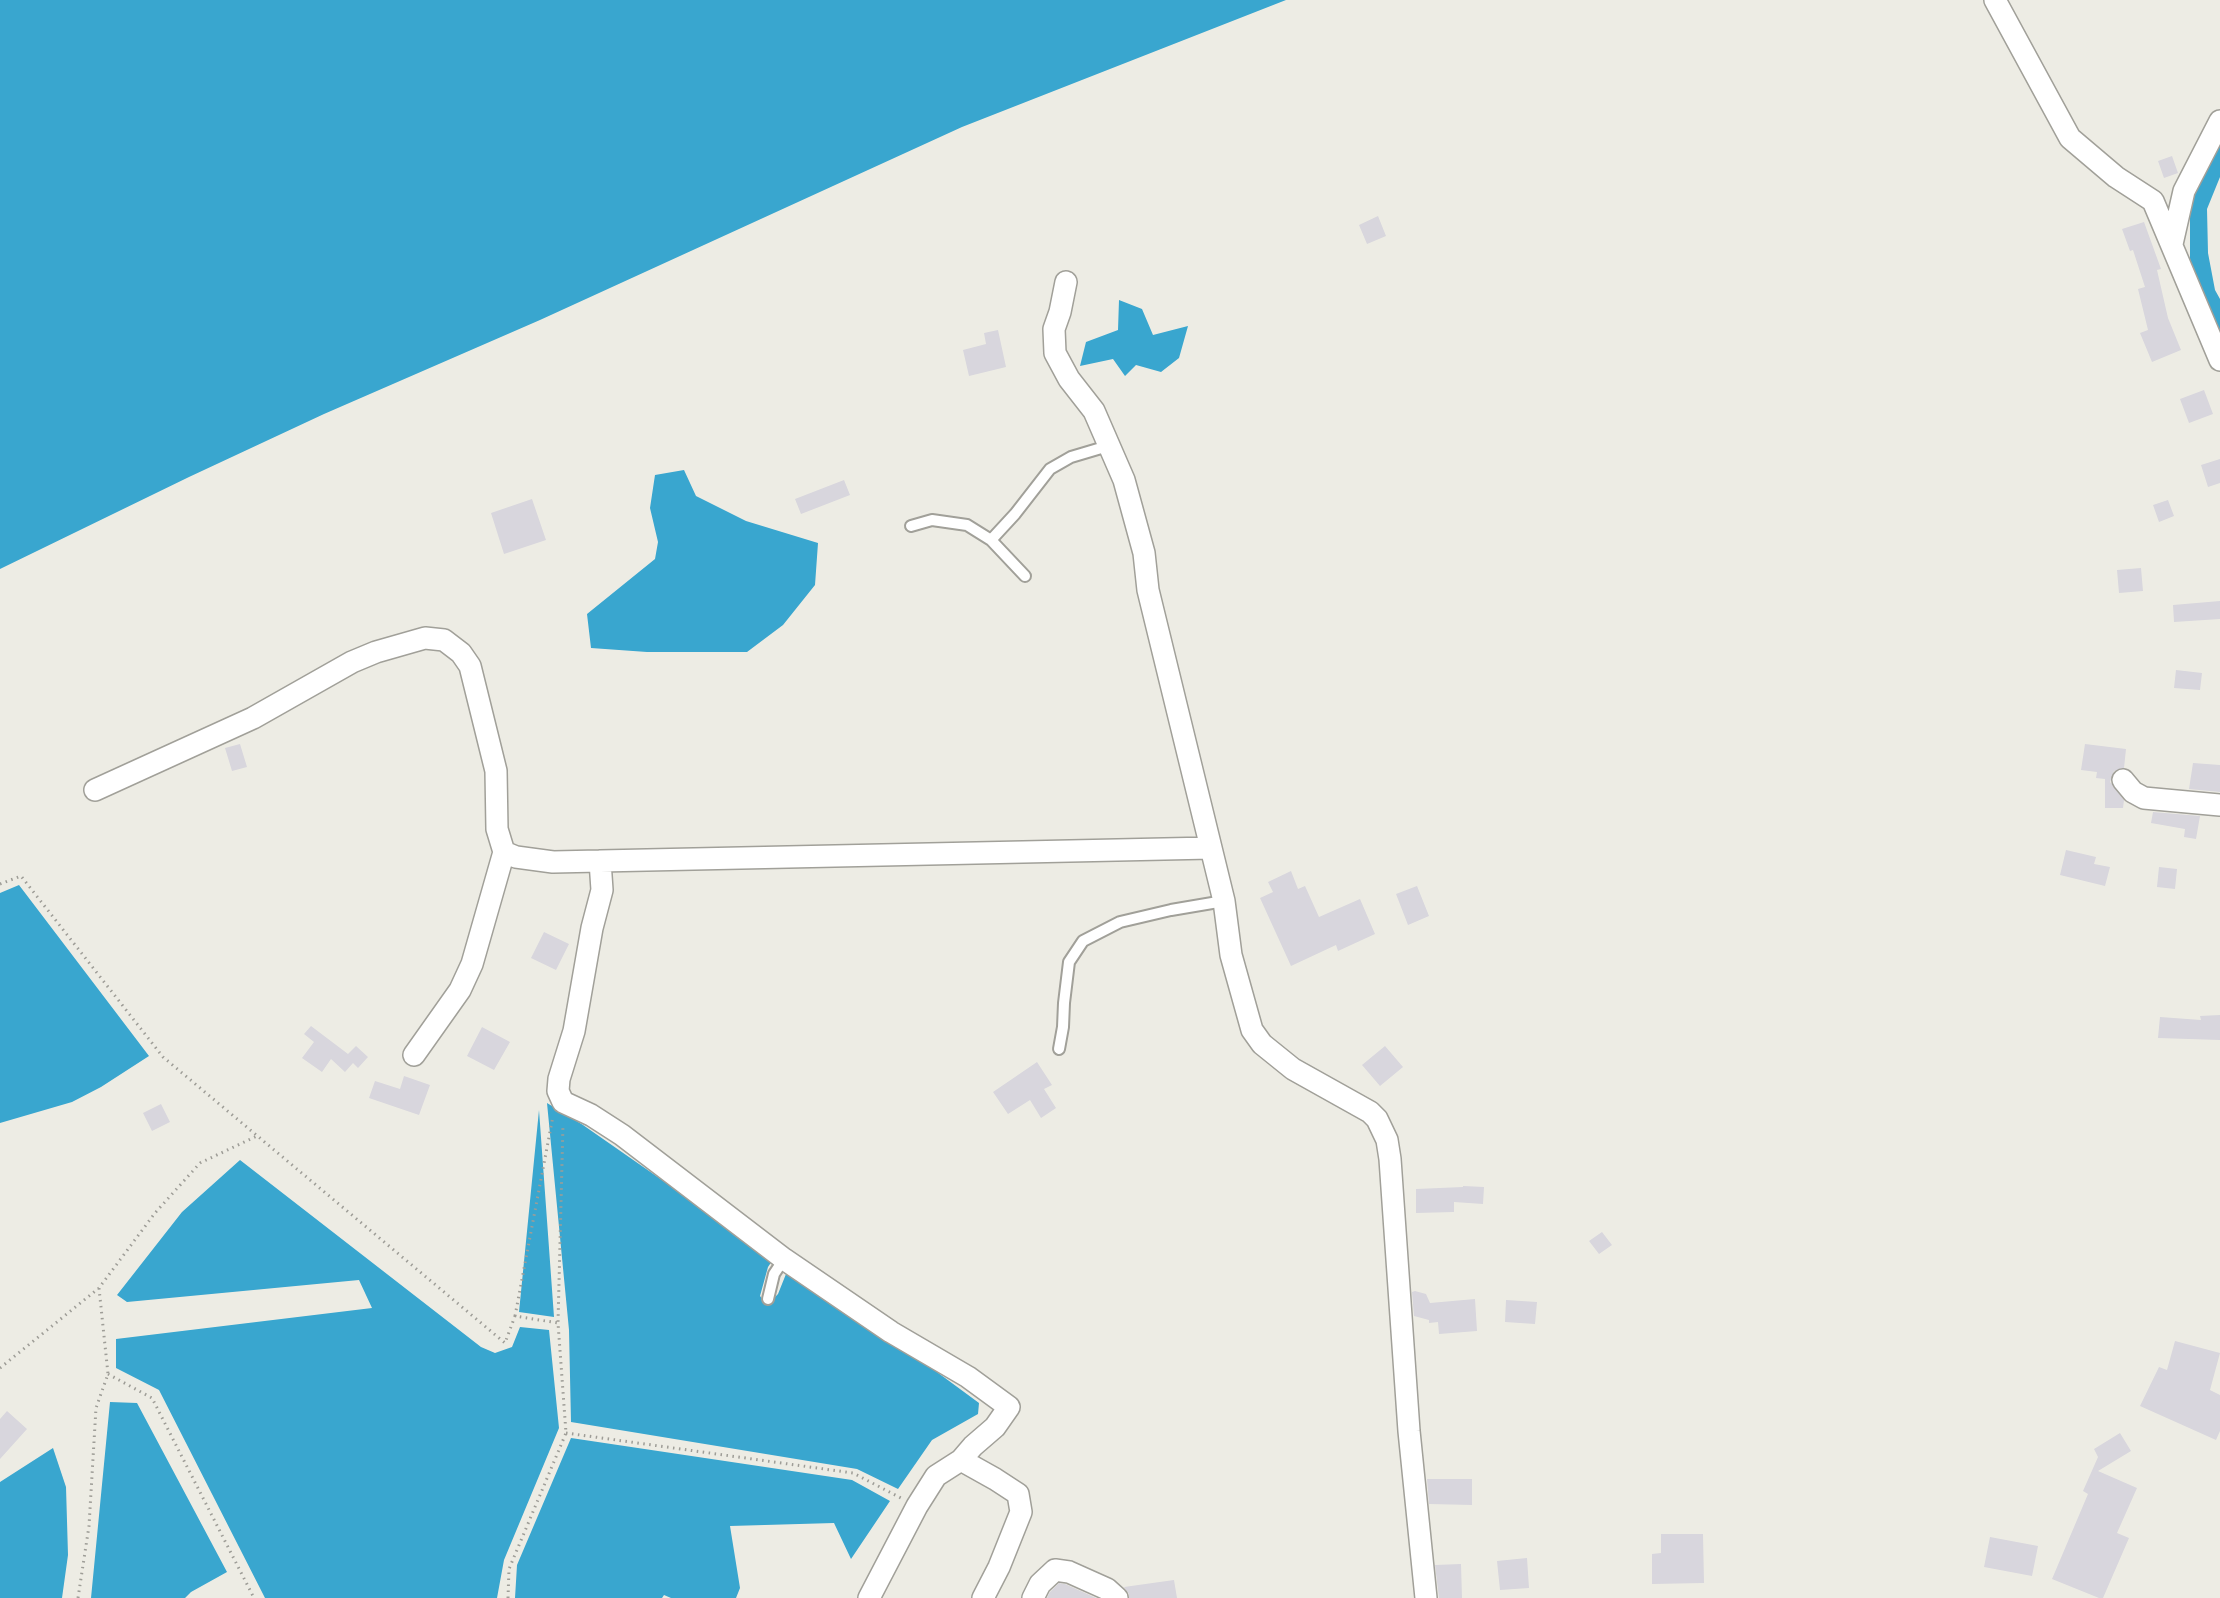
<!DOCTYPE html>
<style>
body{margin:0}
canvas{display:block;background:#edece4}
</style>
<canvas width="2220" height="1598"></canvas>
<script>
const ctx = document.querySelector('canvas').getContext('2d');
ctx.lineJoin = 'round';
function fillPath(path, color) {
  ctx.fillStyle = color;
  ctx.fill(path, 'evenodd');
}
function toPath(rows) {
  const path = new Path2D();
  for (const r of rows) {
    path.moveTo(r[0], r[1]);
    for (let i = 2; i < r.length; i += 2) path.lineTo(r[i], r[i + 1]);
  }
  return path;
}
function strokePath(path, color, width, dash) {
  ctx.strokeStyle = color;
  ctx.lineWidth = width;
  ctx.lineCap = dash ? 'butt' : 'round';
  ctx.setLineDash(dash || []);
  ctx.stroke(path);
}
fillPath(toPath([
 [0,0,1286,0,962,127,540,320,324,414,189,477,0,569],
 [2220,129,2220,177,2207,209,2208,253,2215,290,2220,299,2220,347,2190,265,2190,202],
 [1119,300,1142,309,1153,335,1188,326,1179,358,1161,372,1136,365,1125,376,1113,359,1080,366,1086,342,1118,330],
 [684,470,696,496,746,521,818,543,815,585,783,625,747,652,647,652,591,648,587,614,655,559,658,542,650,508,655,475],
 [19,885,149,1056,101,1087,72,1102,0,1123,0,893],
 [547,1103,583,1125,774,1258,768,1267,760,1296,767,1305,778,1294,788,1269,888,1336,979,1403,978,1414,932,1440,898,1489,857,1469,571,1422,569,1330],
 [539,1110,554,1317,519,1312],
 [240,1160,481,1347,495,1353,512,1347,520,1327,549,1330,559,1428,504,1560,497,1598,265,1598,159,1390,116,1368,116,1339,372,1308,359,1280,127,1302,117,1295,182,1212],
 [110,1402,137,1403,227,1572,191,1592,185,1598,91,1598],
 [571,1438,852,1480,890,1501,851,1559,834,1523,730,1526,740,1588,736,1598,671,1598,664,1595,662,1598,515,1598,517,1565],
 [53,1448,66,1487,68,1555,62,1598,0,1598,0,1482]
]), '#39a6cf');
fillPath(toPath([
 [2172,156,2178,173,2164,178,2158,161],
 [1378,216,1386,236,1367,244,1359,225],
 [2144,222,2161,269,2157,270,2168,318,2181,350,2152,362,2140,333,2148,330,2138,289,2145,287,2133,250,2130,251,2122,229],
 [998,330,1006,367,969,376,963,350,986,344,984,333],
 [2204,390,2213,414,2189,423,2180,399],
 [2220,459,2220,483,2208,487,2201,465],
 [844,480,850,495,801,514,795,499],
 [532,499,546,540,504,554,491,513],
 [2168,500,2174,516,2159,522,2153,505],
 [2141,568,2143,591,2119,593,2117,570],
 [2220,601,2220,619,2174,622,2173,605],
 [2176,670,2202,673,2200,690,2174,688],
 [240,744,247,767,232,771,225,748],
 [2085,744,2126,749,2124,768,2114,771,2110,782,2124,800,2123,808,2105,808,2105,779,2096,778,2097,772,2081,770],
 [2193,763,2220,765,2220,792,2189,789],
 [2153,812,2200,816,2196,839,2184,837,2185,829,2151,823],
 [2066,850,2096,857,2094,864,2110,867,2105,886,2060,875],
 [2159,867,2177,869,2175,889,2157,887],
 [1291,871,1298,889,1305,886,1319,917,1360,899,1375,934,1338,951,1336,945,1291,966,1260,898,1273,892,1268,882],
 [1417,886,1429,916,1408,925,1396,894],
 [544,932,569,944,556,970,531,958],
 [2220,1015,2220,1040,2158,1038,2160,1017,2201,1020,2200,1016],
 [311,1026,348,1054,356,1046,368,1057,358,1068,353,1063,345,1072,331,1059,322,1072,302,1058,314,1042,304,1034],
 [482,1027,510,1042,494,1070,467,1056],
 [1385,1046,1403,1067,1380,1086,1362,1065],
 [1037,1062,1052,1085,1044,1089,1056,1108,1041,1118,1030,1100,1008,1114,993,1092],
 [404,1076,430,1085,419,1115,369,1098,375,1081,400,1089],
 [161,1104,170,1122,152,1131,143,1113],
 [1463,1186,1484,1187,1483,1204,1454,1202,1454,1212,1416,1213,1416,1189,1463,1187],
 [1602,1232,1612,1245,1599,1254,1589,1241],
 [1415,1291,1426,1294,1430,1303,1475,1299,1477,1331,1439,1334,1438,1322,1429,1323,1429,1320,1414,1316,1412,1292],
 [1506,1300,1537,1302,1535,1324,1505,1322],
 [2175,1341,2220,1353,2210,1390,2220,1395,2220,1431,2216,1440,2140,1406,2159,1367,2167,1370],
 [7,1411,27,1429,0,1459,0,1419],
 [2120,1433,2131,1451,2098,1471,2137,1488,2117,1533,2129,1538,2103,1598,2099,1598,2052,1579,2088,1494,2083,1491,2098,1457,2094,1449],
 [1427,1479,1472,1479,1472,1505,1429,1504],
 [1661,1534,1703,1534,1704,1583,1652,1584,1652,1554,1661,1553],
 [1990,1537,2038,1546,2032,1576,1984,1567],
 [1527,1558,1529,1588,1500,1590,1497,1561],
 [1461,1564,1462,1598,1439,1598,1435,1565],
 [1174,1580,1177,1598,1129,1598,1129,1594,1124,1587],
 [1059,1583,1065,1584,1096,1598,1047,1598,1050,1592]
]), '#d8d6dd');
const service = toPath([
 [911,526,932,520,967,525,991,540,1025,576],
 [991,540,1015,514,1050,469,1071,457,1108,446],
 [1059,1049,1063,1027,1064,1003,1069,962,1083,941,1120,922,1171,910,1224,901],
 [768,1299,774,1274,784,1259]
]);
const minor = toPath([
 [1995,0,2070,138,2116,177,2153,201,2220,360],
 [2172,244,2184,191,2220,121],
 [1066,282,1060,312,1054,329,1055,353,1069,379,1094,411,1124,480,1144,553,1148,590,1224,901,1231,955,1252,1030,1262,1044,1293,1069,1370,1112,1377,1119,1387,1140,1390,1159,1409,1431,1426,1598],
 [2123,780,2133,792,2144,798,2220,805],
 [95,790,253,718,352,662,376,652,425,638,444,640,461,653,470,666,496,771,497,829,504,852,472,964,460,990,414,1055],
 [504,852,516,857,553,862,1211,848],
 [600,861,602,890,592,928,574,1031,559,1079,558,1091,563,1102,591,1115,622,1135,784,1259,891,1332,968,1377,1009,1407,995,1427,973,1446,961,1460,936,1476,917,1506,869,1598],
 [961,1460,995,1479,1018,1494,1021,1512,999,1567,983,1598],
 [1033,1598,1040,1584,1055,1570,1069,1572,1107,1589,1117,1598]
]);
strokePath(service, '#a1a099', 14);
strokePath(minor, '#a1a099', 24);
strokePath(toPath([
 [0,884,21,876,163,1057,505,1343,515,1316,558,1323],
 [515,1316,553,1116],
 [0,1368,99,1288,155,1213,200,1163,257,1136],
 [108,1374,152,1398,254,1598],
 [566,1433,853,1473,901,1498],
 [78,1598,89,1526,96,1408,108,1374,99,1288],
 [508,1598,509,1569,566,1433,558,1323,563,1124]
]), '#9e9d97', 3, [1.5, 4.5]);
strokePath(service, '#fff', 10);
strokePath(minor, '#fff', 21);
</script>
